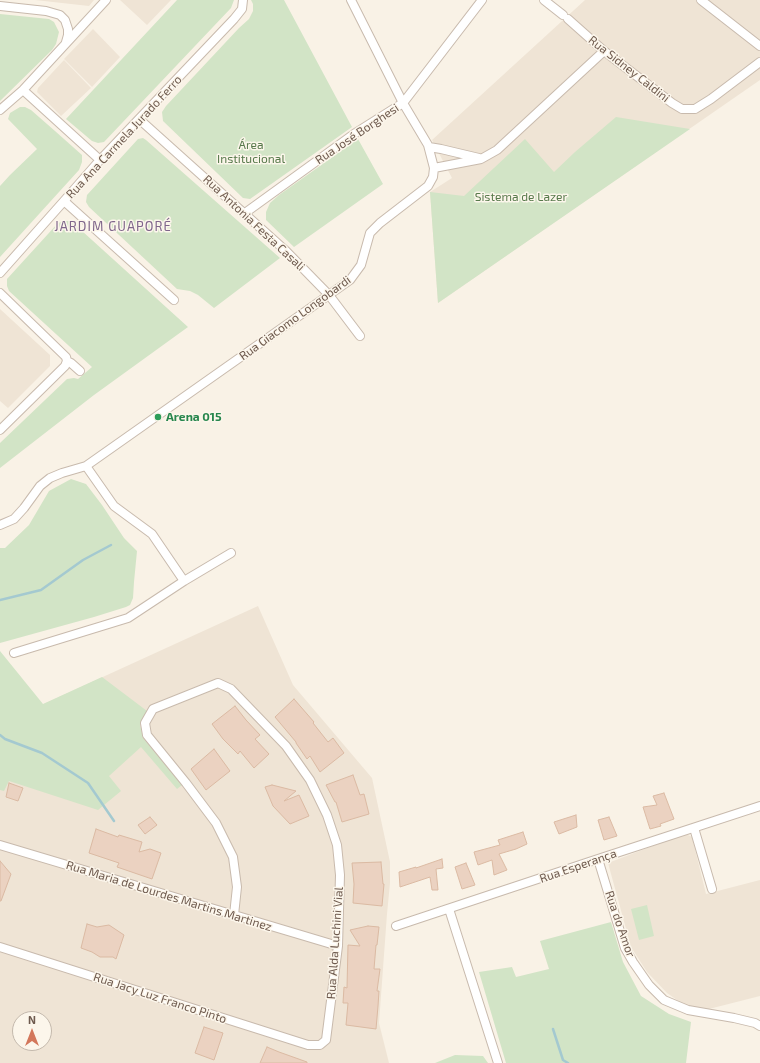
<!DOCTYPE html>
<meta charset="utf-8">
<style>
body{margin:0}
#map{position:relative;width:760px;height:1063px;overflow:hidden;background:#f9f2e6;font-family:"Exo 2",sans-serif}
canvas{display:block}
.north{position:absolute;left:12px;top:1011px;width:40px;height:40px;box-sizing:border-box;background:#fcf6eb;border:1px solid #c3b8ac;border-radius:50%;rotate:0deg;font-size:11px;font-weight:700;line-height:16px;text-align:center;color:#6e5a4e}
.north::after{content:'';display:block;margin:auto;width:14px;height:18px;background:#d3775b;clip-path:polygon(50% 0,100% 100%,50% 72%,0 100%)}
</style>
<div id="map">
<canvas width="760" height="1063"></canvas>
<div class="north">N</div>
</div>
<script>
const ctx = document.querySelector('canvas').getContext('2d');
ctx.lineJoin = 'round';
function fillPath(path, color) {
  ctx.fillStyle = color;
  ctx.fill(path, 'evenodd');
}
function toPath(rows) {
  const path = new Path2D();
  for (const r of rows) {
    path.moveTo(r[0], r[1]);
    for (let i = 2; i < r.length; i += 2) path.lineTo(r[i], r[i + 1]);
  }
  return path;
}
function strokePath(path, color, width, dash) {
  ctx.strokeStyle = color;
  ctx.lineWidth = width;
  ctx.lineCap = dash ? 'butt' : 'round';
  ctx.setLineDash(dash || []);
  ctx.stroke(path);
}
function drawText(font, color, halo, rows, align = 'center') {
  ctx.font = font + ' "Exo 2",sans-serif';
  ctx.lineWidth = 3;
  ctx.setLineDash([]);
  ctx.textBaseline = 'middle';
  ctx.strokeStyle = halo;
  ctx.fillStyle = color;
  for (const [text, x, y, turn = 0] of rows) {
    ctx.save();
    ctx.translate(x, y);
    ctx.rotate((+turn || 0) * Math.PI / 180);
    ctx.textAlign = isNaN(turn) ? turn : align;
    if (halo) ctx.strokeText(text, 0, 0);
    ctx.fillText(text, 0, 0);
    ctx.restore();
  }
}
fillPath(toPath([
 [35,0,94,0,89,6],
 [120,0,171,0,147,25],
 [585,0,760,0,760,80,438,303,430,192,452,178,432,140],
 [93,29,120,57,92,87,64,59],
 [64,60,91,88,61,116,37,92,38,88],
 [0,309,50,355,50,366,8,408,0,401],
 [258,606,293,685,372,778,390,862,390,883,387,914,379,1023,389,1063,0,1063,0,724],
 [20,1019,44,1019,44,1043,20,1043],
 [683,835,688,835,692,837,706,894,760,880,760,996,701,1011,687,1007,667,993,647,972,631,947,608,863,650,847]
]), '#efe4d5');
fillPath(toPath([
 [177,0,234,0,231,8,104,142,98,143,92,141,66,119],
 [251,0,284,0,352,127,250,199,243,198,163,121,162,112,166,106,239,28,249,19,253,11,253,4],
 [0,14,49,19,54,22,59,32,56,44,52,50,0,101],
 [20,107,25,107,31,110,55,131,82,155,82,162,79,170,0,257,0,186,10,175,37,149,8,119,10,113],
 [616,117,690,129,438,303,430,192,464,196,525,139,554,172,575,152],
 [143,138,146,140,280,258,214,308,198,295,190,291,177,289,89,207,86,202,87,195,138,139],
 [358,139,383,184,294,247,266,220,266,212,270,203,279,195],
 [65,221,71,221,188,327,94,395,0,468,0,443,67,379,74,378,78,379,92,367,9,291,7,286,7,279,58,223],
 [71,479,86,484,102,505,124,538,137,551,134,582,133,598,130,605,126,607,94,617,0,643,0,548,5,548,29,525,49,491],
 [0,651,43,704,102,677,147,711,140,725,143,738,182,785,177,789,141,747,109,776,121,791,98,810,9,781,4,791,0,790],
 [647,905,654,936,639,940,631,909],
 [611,922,623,962,641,996,669,1014,691,1022,686,1063,506,1063,479,972,512,967,516,977,549,969,540,941],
 [455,1055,483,1056,488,1063,435,1063]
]), '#d2e4c6');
strokePath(toPath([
 [0,600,41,590,83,560,111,545],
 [0,735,5,739,42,753,88,783,114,821],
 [553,1029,563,1060,568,1063]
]), '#a4c9d0', 2.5);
const building = toPath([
 [294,699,314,722,313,723,328,742,333,738,344,753,320,772,310,756,307,759,296,743,296,742,275,717,294,699],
 [235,706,246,720,260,735,255,739,269,754,254,768,240,751,238,754,223,739,212,724,235,706],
 [214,749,230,771,206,790,191,769,214,749],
 [353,775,360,795,364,794,369,814,342,822,336,802,335,802,326,785,353,775],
 [9,783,23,788,18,801,6,797,9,783],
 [272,785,296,791,284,801,299,795,309,816,290,824,273,806,265,787,272,785],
 [664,793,674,819,660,824,661,826,650,829,643,807,657,805,653,796,664,793],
 [576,815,577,827,559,834,554,822,576,815],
 [150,817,157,825,145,834,138,825,150,817],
 [609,817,617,836,604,840,598,820,609,817],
 [96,829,118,837,119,835,142,842,139,852,150,849,161,853,152,879,117,867,119,863,89,853,96,829],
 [523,832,527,844,516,849,499,854,507,870,494,875,492,860,478,865,474,852,500,845,498,840,523,832],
 [442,859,443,868,436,869,438,890,432,890,430,877,400,887,399,872,416,867,416,868,442,859],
 [0,861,11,874,1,901,0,901,0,861],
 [381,862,383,884,384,884,382,906,353,903,354,884,352,863,381,862],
 [466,863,475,885,462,889,455,867,466,863],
 [87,924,97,927,109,925,124,935,116,959,113,957,100,957,92,952,81,948,87,924],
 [368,926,379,927,377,945,376,945,374,969,380,969,377,991,379,991,378,1006,376,1029,346,1025,348,1003,343,1003,344,987,347,988,348,945,360,946,350,930,368,926],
 [204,1027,223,1033,214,1060,195,1053,204,1027],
 [267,1047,279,1052,307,1062,307,1063,260,1063,267,1047]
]);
fillPath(building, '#ebd2c1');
strokePath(building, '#dbbaa3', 1);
const street = toPath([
 [544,0,563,15],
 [701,0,760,46],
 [0,6,46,11,60,15,65,20,68,29,68,35,66,42],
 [568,19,604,51,672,103,682,109,695,109,711,99,760,62],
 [23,90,100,160],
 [0,110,23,90,106,0],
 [139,119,286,251,329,295,360,336],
 [429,147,441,149,479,158],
 [434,168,481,159,497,150,604,51],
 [64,201,174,300],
 [245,213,354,134,403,103,482,0],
 [0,273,64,201,100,160,234,19,242,9,243,0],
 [0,293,66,357,67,361,71,363,80,371],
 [0,430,65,366,67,361],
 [86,466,114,506,152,534,184,581],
 [0,525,14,519,24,508,40,486,50,478,62,473,86,466,350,280,361,265,370,233,380,223,428,186,433,177,434,168,428,145,403,103,351,0],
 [14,653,128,618,184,581,231,553],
 [694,828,712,889],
 [0,845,338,946],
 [598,859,625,948,633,962,649,985,664,1000,688,1010,734,1018,755,1023,760,1026],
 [449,909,498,1063],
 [396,926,598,859,760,806],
 [0,947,308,1045,320,1045,326,1040,338,946,340,875,337,845,327,815,310,780,286,746,231,689,218,683,153,709,145,723,147,735,186,783,216,823,233,857,237,887,234,915]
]);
strokePath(street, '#c8baad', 10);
strokePath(street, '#fff', 8);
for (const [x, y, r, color] of [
 [158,417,4,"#2e9e5b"]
]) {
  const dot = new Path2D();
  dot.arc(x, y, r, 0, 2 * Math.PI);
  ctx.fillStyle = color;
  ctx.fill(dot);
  strokePath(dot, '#fcf6eb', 1.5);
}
drawText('12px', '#6e5a4e', '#fcf6eb', [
 ["Rua Sidney Caldini",629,69,38],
 ["Rua José Borghesi",357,134,-34],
 ["Rua Ana Carmela Jurado Ferro",124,137,-47],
 ["Rua Antonia Festa Casali",254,223,43],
 ["Rua Giacomo Longobardi",295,318,-36],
 ["Rua Esperança",578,866,-19],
 ["Rua Maria de Lourdes Martins Martinez",169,896,17],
 ["Rua do Amor",620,924,71],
 ["Rua Alda Luchini Vial",335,943,-86],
 ["Rua Jacy Luz Franco Pinto",160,998,18]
]);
drawText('12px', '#57794b', '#fcf6eb', [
 ["Área",251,145],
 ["Institucional",251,159],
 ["Sistema de Lazer",521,197]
]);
drawText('bold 12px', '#27864d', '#fcf6eb', [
 ["Arena 015",166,417]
], 'left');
ctx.letterSpacing = '1px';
drawText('13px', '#7f668b', '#fcf6eb', [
 ["JARDIM GUAPORÉ",113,227]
]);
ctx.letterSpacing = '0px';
</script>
